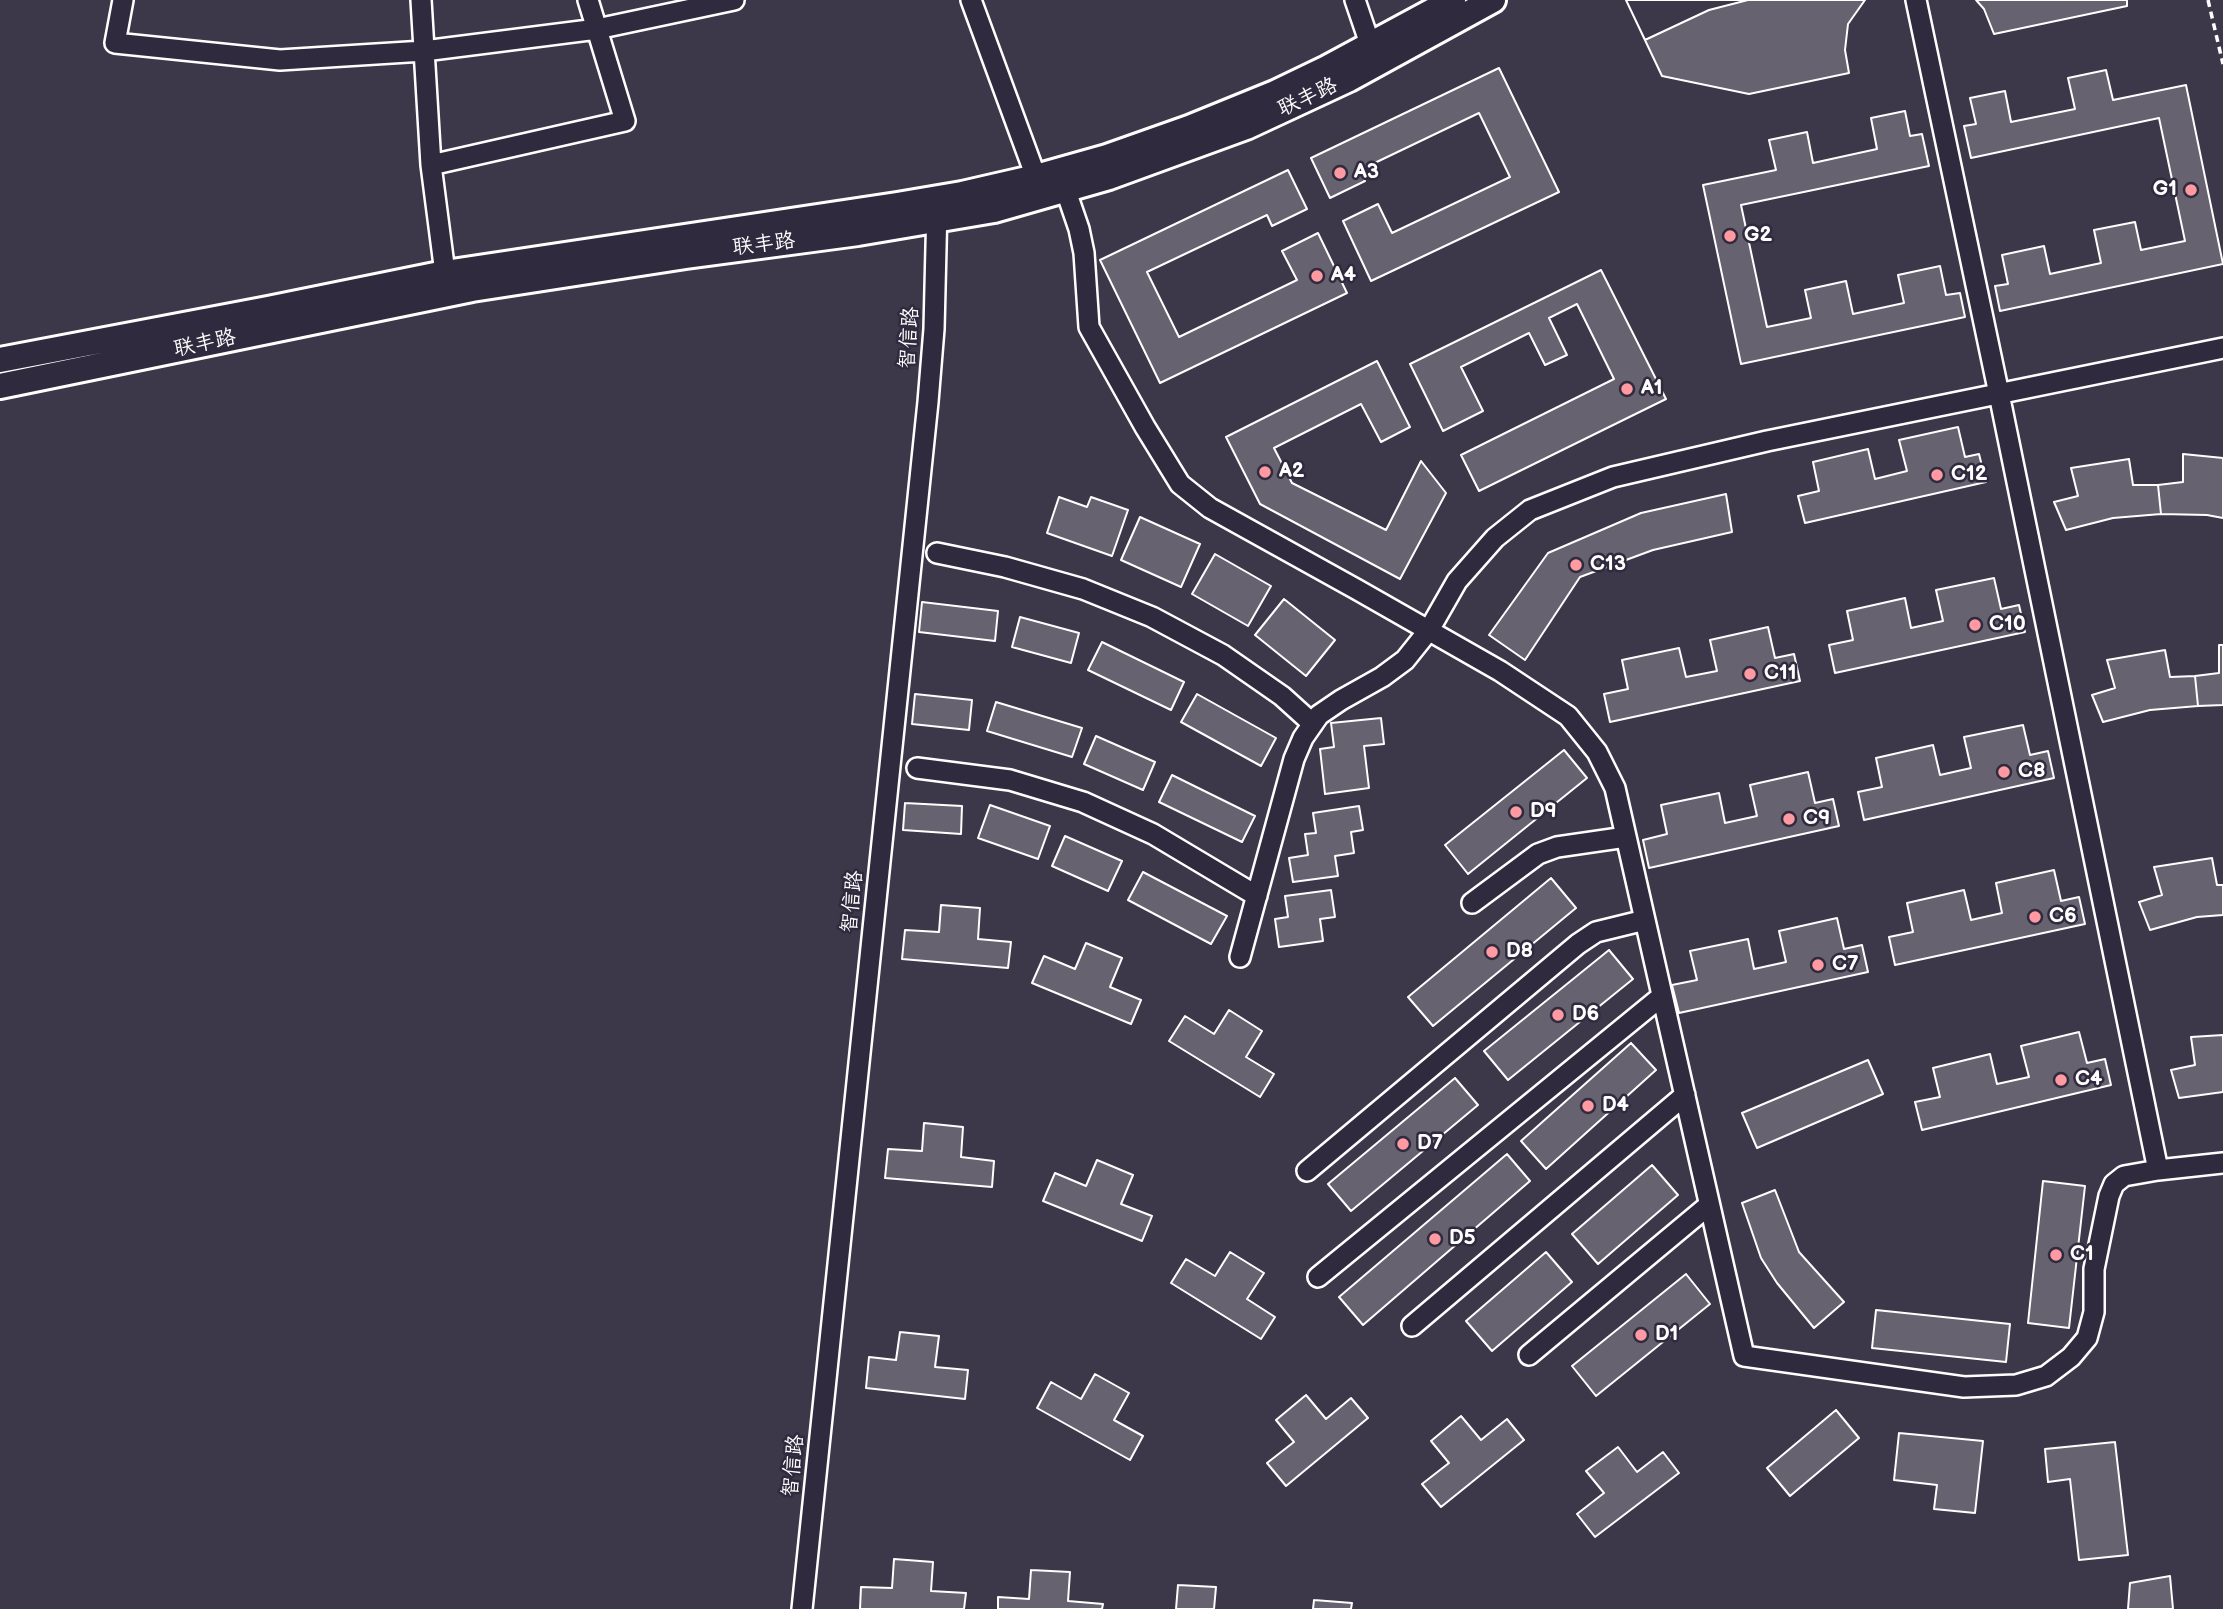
<!DOCTYPE html>
<meta charset="utf-8">
<style>
body{margin:0}
canvas{display:block;background:#3c3749}
</style>
<canvas width="2223" height="1609"></canvas>
<script>
const ctx = document.querySelector('canvas').getContext('2d');
ctx.lineJoin = 'round';
function fillPath(path, color) {
  ctx.fillStyle = color;
  ctx.fill(path, 'evenodd');
}
function toPath(rows) {
  const path = new Path2D();
  for (const r of rows) {
    path.moveTo(r[0], r[1]);
    for (let i = 2; i < r.length; i += 2) path.lineTo(r[i], r[i + 1]);
  }
  return path;
}
function strokePath(path, color, width, dash) {
  ctx.strokeStyle = color;
  ctx.lineWidth = width;
  ctx.lineCap = dash ? 'butt' : 'round';
  ctx.setLineDash(dash || []);
  ctx.stroke(path);
}
function drawText(font, color, halo, rows, align = 'center') {
  ctx.font = font + ' "Balsamiq Sans","LXGW WenKai TC",sans-serif';
  ctx.lineWidth = 5;
  ctx.setLineDash([]);
  ctx.textBaseline = 'middle';
  ctx.strokeStyle = halo;
  ctx.fillStyle = color;
  for (const [text, x, y, turn = 0] of rows) {
    ctx.save();
    ctx.translate(x, y);
    ctx.rotate((+turn || 0) * Math.PI / 180);
    ctx.textAlign = isNaN(turn) ? turn : align;
    if (halo) ctx.strokeText(text, 0, 0);
    ctx.fillText(text, 0, 0);
    ctx.restore();
  }
}
const building = toPath([
 [1626,0,1865,0,1848,24,1845,50,1849,73,1749,94,1662,76,1626,0],
 [1626,0,1748,0,1709,10,1645,40,1626,0],
 [1976,0,2127,0,2127,6,1994,34,1984,9,1976,0],
 [1499,68,1559,192,1371,281,1343,221,1378,204,1392,233,1510,177,1479,113,1360,170,1365,181,1330,198,1311,158,1499,68],
 [2106,70,2113,100,2186,85,2223,264,2000,311,1995,286,2008,284,2002,255,2044,246,2050,274,2101,263,2094,230,2135,222,2141,250,2185,241,2159,118,1971,158,1964,126,1976,124,1970,98,2005,91,2011,122,2075,109,2068,78,2106,70],
 [1905,111,1910,136,1922,134,1929,166,1741,205,1767,327,1811,318,1805,290,1846,281,1853,314,1904,303,1898,275,1940,266,1946,295,1960,293,1965,317,1741,364,1703,185,1776,170,1769,140,1807,132,1813,163,1877,149,1871,118,1905,111],
 [1288,170,1307,209,1272,226,1267,215,1147,272,1179,337,1297,280,1282,251,1318,233,1347,293,1160,383,1100,260,1288,170],
 [1601,270,1666,399,1479,491,1461,455,1614,379,1577,304,1549,318,1567,355,1545,365,1529,333,1461,367,1483,411,1443,431,1410,364,1601,270],
 [1377,361,1410,427,1381,442,1361,404,1274,448,1292,483,1386,530,1421,461,1446,493,1400,579,1260,504,1226,437,1377,361],
 [1958,427,1965,457,1979,454,1986,482,1805,523,1798,496,1819,491,1813,462,1868,449,1875,479,1907,471,1899,440,1958,427],
 [2183,454,2223,458,2223,518,2207,515,2161,514,2158,485,2183,482,2183,454],
 [2129,459,2133,485,2158,485,2161,514,2113,518,2066,530,2054,502,2078,496,2071,468,2129,459],
 [1726,494,1732,532,1653,550,1580,577,1525,660,1489,635,1548,553,1641,513,1726,494],
 [1059,497,1087,507,1091,497,1128,510,1112,556,1047,533,1059,497],
 [1140,517,1200,544,1181,587,1121,560,1140,517],
 [1215,554,1271,586,1248,626,1192,594,1215,554],
 [1994,578,2001,609,2019,605,2025,632,1835,673,1829,645,1853,640,1847,611,1905,598,1911,628,1943,621,1936,590,1994,578],
 [1284,599,1335,640,1306,676,1255,635,1284,599],
 [922,602,998,611,995,641,919,632,922,602],
 [1020,617,1079,633,1071,663,1012,647,1020,617],
 [1768,627,1775,658,1794,654,1800,681,1610,722,1604,694,1628,689,1622,660,1679,648,1686,677,1717,671,1710,640,1768,627],
 [1102,642,1184,682,1171,710,1088,670,1102,642],
 [2219,645,2223,645,2223,705,2198,706,2195,676,2219,673,2219,645],
 [2165,650,2170,677,2195,676,2198,706,2150,710,2103,722,2092,695,2115,688,2107,660,2165,650],
 [915,694,972,700,969,730,912,724,915,694],
 [1197,694,1276,738,1261,766,1181,722,1197,694],
 [996,702,1082,728,1072,757,987,731,996,702],
 [1381,718,1384,744,1364,746,1369,788,1325,794,1320,749,1334,747,1331,723,1381,718],
 [2023,725,2030,755,2048,751,2054,778,1864,820,1858,792,1882,787,1876,758,1933,745,1940,775,1971,768,1964,737,2023,725],
 [1096,736,1155,762,1143,790,1084,764,1096,736],
 [1564,750,1587,778,1468,874,1445,845,1564,750],
 [1808,772,1815,803,1833,799,1839,826,1649,868,1643,840,1667,834,1661,805,1719,793,1725,823,1757,816,1750,785,1808,772],
 [1172,775,1255,816,1242,842,1159,802,1172,775],
 [905,803,962,806,961,834,903,830,905,803],
 [990,805,1050,826,1038,859,978,838,990,805],
 [1359,806,1363,830,1351,832,1354,853,1335,856,1338,876,1293,882,1289,858,1308,855,1305,834,1316,833,1313,813,1359,806],
 [1065,836,1122,861,1108,891,1052,866,1065,836],
 [2212,858,2217,885,2223,885,2223,915,2197,917,2150,930,2139,902,2162,895,2154,867,2212,858],
 [2054,870,2061,901,2079,897,2085,924,1895,965,1889,937,1913,932,1907,903,1964,890,1971,920,2002,913,1996,883,2054,870],
 [1143,872,1227,916,1211,944,1128,900,1143,872],
 [1551,878,1576,908,1433,1026,1408,997,1551,878],
 [1331,890,1335,917,1320,919,1323,941,1279,947,1275,919,1288,917,1285,896,1331,890],
 [941,905,980,908,978,939,1011,942,1008,968,902,959,905,930,939,932,941,905],
 [1837,918,1844,949,1862,945,1868,972,1679,1013,1672,985,1697,980,1690,951,1748,939,1754,969,1786,962,1779,931,1837,918],
 [1086,943,1122,958,1110,987,1141,1000,1131,1024,1032,983,1044,956,1075,969,1086,943],
 [1609,950,1633,979,1508,1080,1484,1051,1609,950],
 [1229,1010,1262,1031,1246,1057,1274,1074,1260,1097,1169,1041,1185,1016,1214,1034,1229,1010],
 [2079,1032,2087,1063,2105,1059,2111,1085,1922,1130,1915,1102,1940,1097,1933,1068,1990,1054,1997,1084,2029,1077,2021,1046,2079,1032],
 [2223,1035,2223,1092,2179,1098,2171,1070,2195,1065,2191,1037,2223,1035],
 [1631,1043,1656,1070,1546,1169,1521,1141,1631,1043],
 [1868,1060,1883,1094,1757,1148,1742,1113,1868,1060],
 [1455,1078,1478,1105,1351,1211,1328,1184,1455,1078],
 [924,1123,963,1127,961,1157,994,1161,992,1187,885,1178,888,1149,922,1151,924,1123],
 [1507,1154,1530,1181,1363,1325,1339,1297,1507,1154],
 [1097,1160,1133,1175,1121,1204,1152,1216,1142,1241,1043,1201,1055,1173,1086,1186,1097,1160],
 [1652,1165,1678,1195,1598,1264,1572,1234,1652,1165],
 [2043,1181,2085,1186,2069,1328,2028,1323,2043,1181],
 [1775,1190,1799,1252,1844,1302,1814,1328,1777,1283,1761,1258,1742,1203,1775,1190],
 [1230,1252,1264,1273,1247,1299,1275,1317,1261,1339,1171,1283,1186,1259,1215,1276,1230,1252],
 [1546,1252,1572,1282,1492,1351,1466,1321,1546,1252],
 [1686,1274,1710,1304,1596,1396,1572,1366,1686,1274],
 [1876,1310,2010,1324,2006,1362,1872,1348,1876,1310],
 [900,1332,939,1336,935,1367,968,1370,965,1399,866,1388,869,1357,896,1360,900,1332],
 [1095,1374,1129,1393,1114,1420,1143,1436,1130,1460,1037,1408,1051,1382,1081,1399,1095,1374],
 [1306,1395,1326,1419,1351,1398,1368,1418,1286,1486,1267,1463,1294,1442,1276,1420,1306,1395],
 [1836,1410,1859,1438,1790,1496,1767,1468,1836,1410],
 [1461,1416,1481,1440,1507,1419,1524,1440,1441,1507,1422,1484,1449,1463,1431,1441,1461,1416],
 [1899,1433,1983,1441,1975,1513,1934,1509,1937,1485,1894,1480,1899,1433],
 [2115,1442,2128,1555,2079,1560,2070,1479,2048,1482,2045,1449,2115,1442],
 [1618,1447,1637,1472,1663,1452,1679,1473,1595,1537,1577,1514,1604,1493,1586,1471,1618,1447],
 [894,1559,933,1562,931,1591,966,1593,964,1609,860,1609,861,1587,892,1588,894,1559],
 [1031,1570,1070,1572,1068,1601,1103,1604,1102,1609,998,1609,998,1597,1029,1599,1031,1570],
 [2170,1576,2173,1609,2128,1609,2130,1583,2170,1576],
 [1178,1585,1216,1587,1214,1609,1176,1609,1178,1585],
 [1314,1600,1352,1603,1351,1609,1313,1609,1314,1600]
]);
fillPath(building, '#666270');
strokePath(building, '#fff', 2);
const minor = toPath([
 [123,0,115,43,280,60,424,51,597,29,734,0],
 [421,0,431,165],
 [971,0,1036,177],
 [1355,0,1370,44],
 [1916,0,1999,394,2158,1170,2223,1163],
 [1066,191,1079,229,1084,253,1089,327,1145,427,1180,484,1210,508,1356,589,1500,671,1568,716,1597,752,1615,788,1744,1356,1964,1387,2016,1385,2046,1376,2071,1357,2087,1338,2094,1312,2094,1269,2109,1196,2114,1184,2124,1176,2158,1170],
 [445,273,431,165,625,121,588,0],
 [937,553,1005,567,1083,589,1152,617,1223,655,1282,696,1313,724],
 [917,768,1010,780,1083,802,1153,834,1257,896],
 [1472,903,1538,854,1557,847,1626,837],
 [1240,957,1294,759,1303,738,1319,715,1341,700,1382,677,1405,660,1429,630,1457,581,1495,538,1530,510,1613,477,1767,441,2223,348],
 [1307,1171,1578,944,1596,932,1645,920],
 [1318,1277,1662,996],
 [1412,1326,1685,1095],
 [1529,1355,1709,1205],
 [802,1609,928,402,934,329,937,206]
]);
const major = toPath([
 [0,360,268,309,445,273,897,205,962,194,1036,177,1107,157,1189,128,1275,93,1327,68,1453,0],
 [0,386,472,289,686,256,858,233,994,210,1109,177,1246,127,1349,79,1493,0]
]);
strokePath(minor, '#fff', 24);
strokePath(major, '#fff', 30);
strokePath(toPath([
 [2208,0,2223,64]
]), '#fff', 3.5, [7, 5]);
strokePath(minor, '#2f2a3d', 19);
strokePath(major, '#2f2a3d', 24);
for (const [x, y, r, color] of [
 [1340,173,7,"#ff9aa2"],
 [2191,190,7,"#ff9aa2"],
 [1730,236,7,"#ff9aa2"],
 [1317,276,7,"#ff9aa2"],
 [1627,389,7,"#ff9aa2"],
 [1265,472,7,"#ff9aa2"],
 [1937,475,7,"#ff9aa2"],
 [1576,565,7,"#ff9aa2"],
 [1975,625,7,"#ff9aa2"],
 [1750,674,7,"#ff9aa2"],
 [2004,772,7,"#ff9aa2"],
 [1516,812,7,"#ff9aa2"],
 [1789,819,7,"#ff9aa2"],
 [2035,917,7,"#ff9aa2"],
 [1492,952,7,"#ff9aa2"],
 [1818,965,7,"#ff9aa2"],
 [1558,1015,7,"#ff9aa2"],
 [2061,1080,7,"#ff9aa2"],
 [1588,1106,7,"#ff9aa2"],
 [1403,1144,7,"#ff9aa2"],
 [1435,1239,7,"#ff9aa2"],
 [2056,1255,7,"#ff9aa2"],
 [1641,1335,7,"#ff9aa2"]
]) {
  const dot = new Path2D();
  dot.arc(x, y, r, 0, 2 * Math.PI);
  ctx.fillStyle = color;
  ctx.fill(dot);
  strokePath(dot, '#2f2a3d', 2.5);
}
drawText('21px', '#fff', '#2f2a3d', [
 ["联丰路",1308,98,-25],
 ["联丰路",764,245,-7],
 ["智信路",910,338,-86],
 ["联丰路",205,344,-12],
 ["智信路",853,902,-84],
 ["智信路",794,1466,-84]
]);
drawText('bold 21px', '#fff', '#2f2a3d', [
 ["A3",1354,173],
 ["G1",2177,190,"right"],
 ["G2",1744,236],
 ["A4",1331,276],
 ["A1",1641,389],
 ["A2",1279,472],
 ["C12",1951,475],
 ["C13",1590,565],
 ["C10",1989,625],
 ["C11",1764,674],
 ["C8",2018,772],
 ["D9",1530,812],
 ["C9",1803,819],
 ["C6",2049,917],
 ["D8",1506,952],
 ["C7",1832,965],
 ["D6",1572,1015],
 ["C4",2075,1080],
 ["D4",1602,1106],
 ["D7",1417,1144],
 ["D5",1449,1239],
 ["C1",2070,1255],
 ["D1",1655,1335]
], 'left');
</script>
